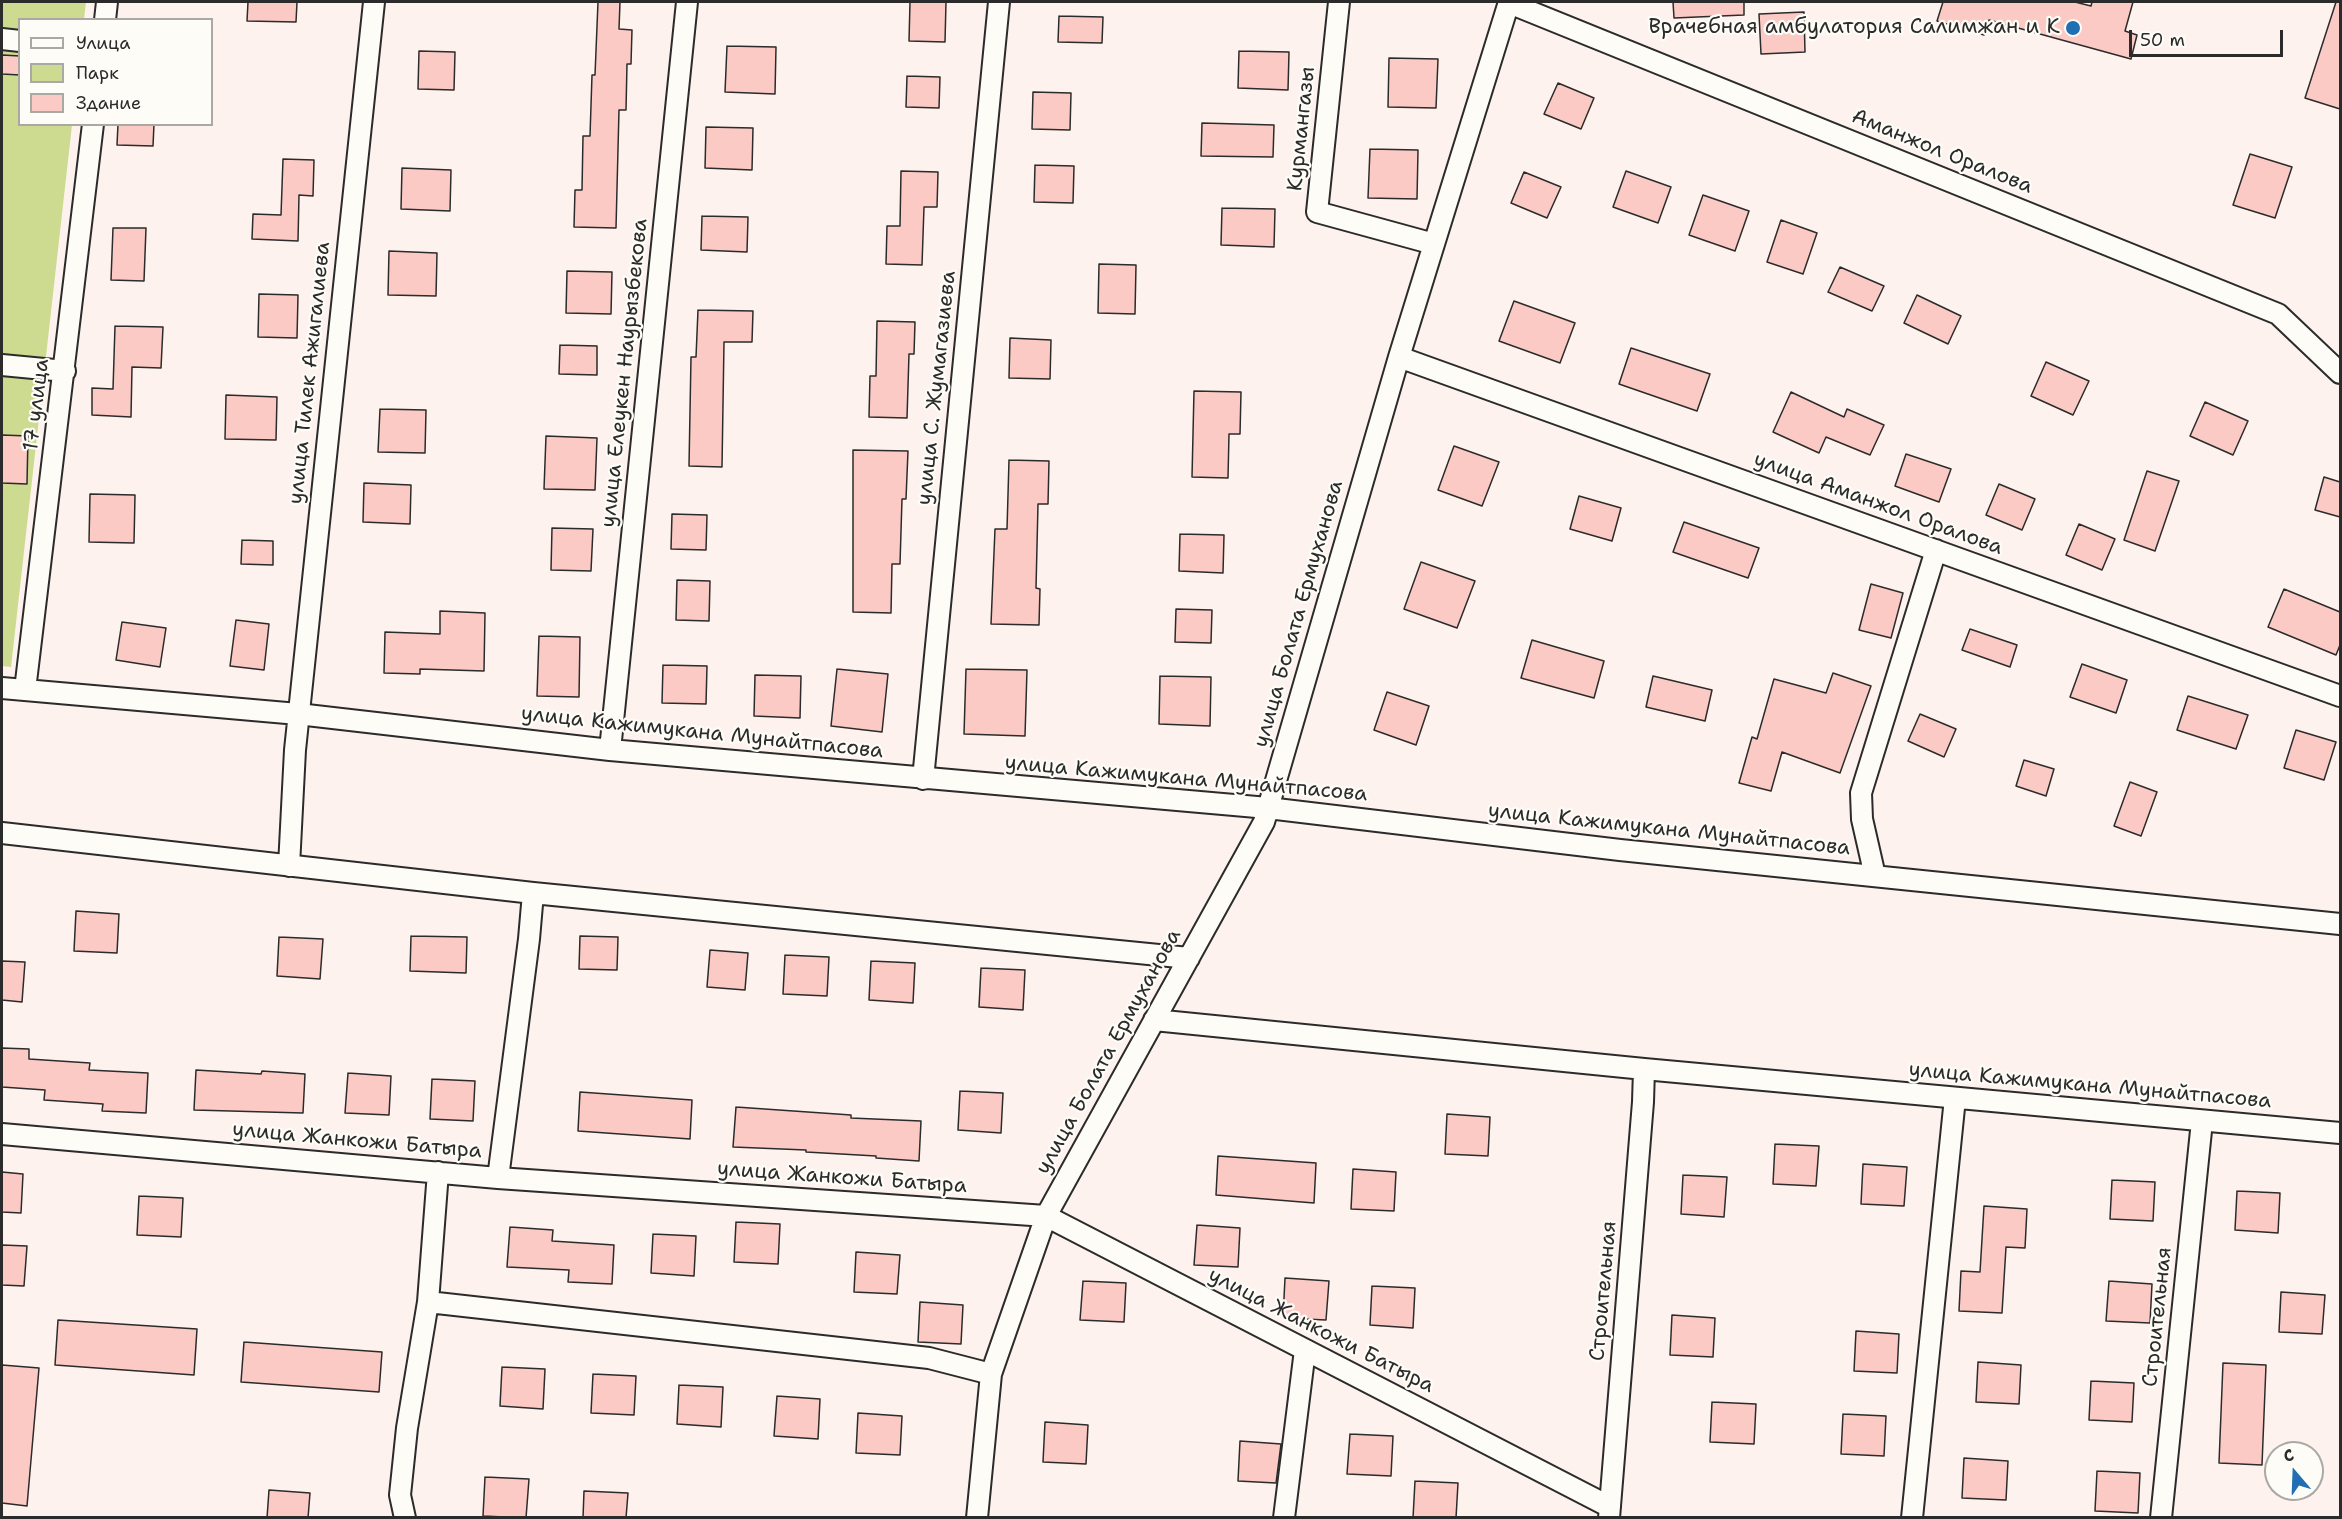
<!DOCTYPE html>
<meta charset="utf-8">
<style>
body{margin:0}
#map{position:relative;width:2342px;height:1519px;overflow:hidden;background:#fdf2ed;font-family:"Shantell Sans",sans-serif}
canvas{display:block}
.frame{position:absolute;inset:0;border:3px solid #2b2b2b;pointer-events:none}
.legend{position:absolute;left:18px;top:18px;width:195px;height:108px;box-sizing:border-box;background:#fdfcf7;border:2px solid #a9a8a5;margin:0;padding:8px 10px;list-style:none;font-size:18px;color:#2b2b2b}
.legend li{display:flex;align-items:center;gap:12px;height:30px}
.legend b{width:30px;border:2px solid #a9a8a5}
.north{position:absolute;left:2264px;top:1441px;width:60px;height:60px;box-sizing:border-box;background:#fdfcf7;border:2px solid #a9a8a5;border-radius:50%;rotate:341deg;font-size:16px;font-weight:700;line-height:24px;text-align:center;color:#2b2b2b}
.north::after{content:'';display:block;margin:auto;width:21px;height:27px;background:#1f6fb2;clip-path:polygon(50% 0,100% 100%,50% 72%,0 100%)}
.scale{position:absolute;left:2129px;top:30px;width:154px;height:27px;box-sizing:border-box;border:3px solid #2b2b2b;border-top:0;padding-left:8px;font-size:18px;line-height:21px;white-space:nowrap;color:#2b2b2b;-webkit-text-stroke:4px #fdfcf7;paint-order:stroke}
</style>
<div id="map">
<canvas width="2342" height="1519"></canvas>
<div class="frame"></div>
<ul class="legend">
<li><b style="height:8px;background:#fdfcf7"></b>Улица</li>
<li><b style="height:16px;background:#ccdb8f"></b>Парк</li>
<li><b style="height:16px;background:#fbcac5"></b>Здание</li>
</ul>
<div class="north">С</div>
<div class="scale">50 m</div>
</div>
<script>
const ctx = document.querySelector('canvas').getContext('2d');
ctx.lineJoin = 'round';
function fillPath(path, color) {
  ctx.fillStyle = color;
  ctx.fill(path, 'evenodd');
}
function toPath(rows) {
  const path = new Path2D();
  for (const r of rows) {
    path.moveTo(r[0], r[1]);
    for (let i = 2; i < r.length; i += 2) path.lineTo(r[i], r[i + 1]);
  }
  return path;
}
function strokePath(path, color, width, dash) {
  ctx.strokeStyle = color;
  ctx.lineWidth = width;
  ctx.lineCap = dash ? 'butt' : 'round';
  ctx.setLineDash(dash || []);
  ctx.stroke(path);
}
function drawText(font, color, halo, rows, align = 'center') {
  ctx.font = font + ' "Shantell Sans",sans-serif';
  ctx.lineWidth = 4.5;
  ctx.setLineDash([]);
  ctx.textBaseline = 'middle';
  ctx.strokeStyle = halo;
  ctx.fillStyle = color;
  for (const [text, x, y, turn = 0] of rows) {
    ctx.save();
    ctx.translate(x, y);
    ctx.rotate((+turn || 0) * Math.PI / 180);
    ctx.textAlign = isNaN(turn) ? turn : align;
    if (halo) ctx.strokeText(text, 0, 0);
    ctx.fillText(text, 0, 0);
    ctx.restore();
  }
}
fillPath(toPath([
 [2,2,86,2,84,19,20,20,20,124,72,125,11,667,2,666]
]), '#ccdb8f');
const building = toPath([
 [248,2,297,2,296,22,247,21,248,2],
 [598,2,620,2,619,29,632,30,631,64,627,64,626,110,619,110,616,228,574,227,575,190,582,190,583,136,590,136,592,75,595,75,598,2],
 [910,2,946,2,945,42,909,41,910,2],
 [1673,2,1744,2,1744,15,1674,18,1673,2],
 [1943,2,2075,2,2091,6,2092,2,2133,2,2125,31,2137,35,2131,59,1989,20,1984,35,1937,21,1943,2],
 [2336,2,2340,2,2340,109,2305,98,2336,2],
 [1804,12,1805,52,1761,54,1759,14,1804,12],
 [1059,16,1103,17,1102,43,1058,42,1059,16],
 [727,46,776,47,775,94,725,92,727,46],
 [419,51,455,52,454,90,418,89,419,51],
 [1239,51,1289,52,1288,90,1238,88,1239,51],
 [2,55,20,56,20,75,2,74,2,55],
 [1389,58,1438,59,1436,108,1388,107,1389,58],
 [907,76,940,77,939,108,906,107,907,76],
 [1558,83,1594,98,1581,129,1544,114,1558,83],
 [1033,92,1071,93,1070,130,1032,129,1033,92],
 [1202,123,1274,125,1273,157,1201,156,1202,123],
 [118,124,154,124,153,146,117,145,118,124],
 [706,127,753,128,752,170,705,168,706,127],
 [1370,149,1418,150,1417,199,1368,198,1370,149],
 [2250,154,2292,167,2275,218,2233,205,2250,154],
 [283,159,314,160,313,196,299,195,298,241,252,239,253,214,281,215,283,159],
 [1035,165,1074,166,1073,203,1034,202,1035,165],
 [402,168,451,170,450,211,401,209,402,168],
 [901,171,938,172,937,207,924,207,922,265,886,264,887,226,900,226,901,171],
 [1626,171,1671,187,1658,223,1613,207,1626,171],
 [1524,172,1561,187,1547,218,1511,203,1524,172],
 [1703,195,1749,211,1735,251,1689,235,1703,195],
 [1222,208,1275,209,1274,247,1221,245,1222,208],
 [702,216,748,217,747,252,701,250,702,216],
 [1781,220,1817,233,1803,274,1767,262,1781,220],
 [113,228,146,228,144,281,111,280,113,228],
 [389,251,437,253,436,296,388,295,389,251],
 [1099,264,1136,265,1135,314,1098,313,1099,264],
 [1840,267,1884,286,1872,311,1828,292,1840,267],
 [567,271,612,272,611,314,566,313,567,271],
 [259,294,298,295,297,338,258,337,259,294],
 [1917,295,1961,316,1948,344,1904,323,1917,295],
 [1514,301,1575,323,1560,363,1499,341,1514,301],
 [698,310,753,311,752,342,724,342,722,467,689,466,691,357,696,357,698,310],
 [877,321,915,322,914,354,909,354,907,418,869,417,870,376,876,376,877,321],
 [115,326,163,327,161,368,132,367,131,417,92,415,92,388,113,389,115,326],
 [1010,338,1051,340,1050,379,1009,378,1010,338],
 [560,345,597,346,597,375,559,374,560,345],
 [1631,348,1710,374,1697,411,1619,384,1631,348],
 [2046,362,2089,381,2073,415,2031,396,2046,362],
 [1194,391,1241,392,1240,434,1229,434,1228,478,1192,477,1194,391],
 [1791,392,1844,417,1847,409,1884,425,1870,455,1826,437,1819,453,1773,432,1791,392],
 [226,395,277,397,276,440,225,439,226,395],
 [2205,402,2248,421,2233,455,2190,436,2205,402],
 [380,409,426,410,425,453,378,452,380,409],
 [2,435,28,436,27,484,2,483,2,435],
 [546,436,597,438,595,490,544,489,546,436],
 [1454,446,1499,462,1482,506,1438,490,1454,446],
 [853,450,908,451,906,499,902,499,900,564,892,564,891,613,853,612,853,450],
 [1906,454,1951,469,1939,502,1895,486,1906,454],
 [1009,460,1049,461,1048,504,1038,504,1036,588,1040,589,1039,625,991,624,995,529,1007,529,1009,460],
 [2147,471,2179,481,2155,551,2124,540,2147,471],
 [2324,477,2340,482,2340,517,2315,510,2324,477],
 [364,483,411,485,410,524,363,522,364,483],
 [1999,484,2035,499,2022,530,1986,515,1999,484],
 [90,494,135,495,134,543,89,542,90,494],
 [1579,496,1621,508,1612,541,1570,529,1579,496],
 [672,514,707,515,706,550,671,549,672,514],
 [1684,522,1759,548,1748,578,1673,552,1684,522],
 [2079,524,2115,539,2102,570,2066,555,2079,524],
 [552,528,593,529,591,571,551,570,552,528],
 [1180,534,1224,535,1223,573,1179,571,1180,534],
 [242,540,273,541,273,565,241,564,242,540],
 [1421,562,1475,581,1457,628,1404,609,1421,562],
 [677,580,710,581,709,621,676,620,677,580],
 [1871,584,1903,593,1891,638,1859,630,1871,584],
 [2284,589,2340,612,2340,645,2336,655,2268,627,2284,589],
 [1176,609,1212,610,1211,643,1175,642,1176,609],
 [440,611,485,613,484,671,420,669,420,674,384,673,385,632,440,634,440,611],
 [236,620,269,624,264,670,230,666,236,620],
 [122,622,166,628,160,667,116,660,122,622],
 [1970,629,2017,645,2010,667,1962,650,1970,629],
 [539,636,580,637,579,697,537,696,539,636],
 [1532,640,1604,661,1594,698,1521,678,1532,640],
 [2082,664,2127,680,2116,713,2070,697,2082,664],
 [663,665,707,666,706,704,662,703,663,665],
 [837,669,888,674,882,732,831,726,837,669],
 [966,669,1027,670,1025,736,964,734,966,669],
 [1833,673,1871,686,1840,773,1782,752,1771,791,1739,783,1752,737,1757,739,1774,679,1826,693,1833,673],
 [755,675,801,676,800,718,754,716,755,675],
 [1160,676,1211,677,1210,726,1159,724,1160,676],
 [1653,676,1712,690,1705,721,1646,707,1653,676],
 [1387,692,1429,706,1416,745,1374,730,1387,692],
 [2188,696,2248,715,2236,749,2177,730,2188,696],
 [1920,714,1956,729,1944,757,1908,741,1920,714],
 [2296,730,2336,742,2324,780,2284,768,2296,730],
 [2024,760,2054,769,2046,796,2016,786,2024,760],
 [2130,782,2157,792,2141,836,2114,826,2130,782],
 [76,911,119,914,117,953,74,951,76,911],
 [411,936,467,937,466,973,410,971,411,936],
 [580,936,618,937,617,970,579,969,580,936],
 [279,937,323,939,320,979,277,976,279,937],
 [710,950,748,953,745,990,707,987,710,950],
 [785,955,829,957,827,996,783,994,785,955],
 [2,961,25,962,22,1002,2,1000,2,961],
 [871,961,915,963,913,1003,869,1000,871,961],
 [981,968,1025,970,1023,1010,979,1007,981,968],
 [2,1048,29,1049,29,1059,90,1063,89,1070,148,1073,146,1113,102,1111,103,1104,44,1100,45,1090,2,1087,2,1048],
 [196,1070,261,1074,262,1071,305,1074,303,1113,194,1110,196,1070],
 [348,1073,391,1076,389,1115,345,1113,348,1073],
 [432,1079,475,1081,473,1121,430,1119,432,1079],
 [960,1091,1003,1093,1001,1133,958,1130,960,1091],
 [580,1092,692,1100,690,1139,578,1131,580,1092],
 [736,1107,851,1115,851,1118,921,1121,919,1161,876,1158,876,1156,806,1152,806,1150,733,1147,736,1107],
 [1447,1114,1490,1117,1488,1156,1445,1154,1447,1114],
 [1775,1144,1819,1146,1816,1186,1773,1184,1775,1144],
 [1218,1156,1316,1163,1314,1203,1216,1195,1218,1156],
 [1863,1164,1907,1167,1904,1206,1861,1204,1863,1164],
 [1353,1169,1396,1172,1394,1211,1351,1209,1353,1169],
 [2,1172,23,1174,21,1213,2,1212,2,1172],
 [1683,1175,1727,1177,1724,1217,1681,1214,1683,1175],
 [2112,1180,2155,1182,2153,1221,2110,1219,2112,1180],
 [2237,1191,2280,1193,2278,1233,2235,1230,2237,1191],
 [139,1196,183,1198,181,1237,137,1235,139,1196],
 [1984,1206,2027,1209,2025,1248,2006,1247,2002,1313,1959,1311,1961,1271,1980,1272,1984,1206],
 [736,1222,780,1224,778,1264,734,1262,736,1222],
 [1197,1225,1240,1228,1238,1267,1194,1265,1197,1225],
 [510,1227,553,1230,552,1241,614,1245,612,1284,568,1282,569,1270,507,1267,510,1227],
 [653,1234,696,1236,694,1276,651,1273,653,1234],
 [2,1245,27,1246,24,1286,2,1285,2,1245],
 [856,1252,900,1255,897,1294,854,1292,856,1252],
 [1285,1278,1329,1281,1326,1320,1283,1318,1285,1278],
 [1083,1281,1126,1283,1124,1322,1080,1320,1083,1281],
 [2109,1281,2152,1284,2150,1323,2106,1321,2109,1281],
 [1372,1286,1415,1288,1413,1328,1370,1325,1372,1286],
 [2281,1292,2325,1295,2322,1334,2279,1332,2281,1292],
 [920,1302,963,1305,961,1344,918,1342,920,1302],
 [1672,1315,1715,1318,1713,1357,1670,1355,1672,1315],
 [58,1320,197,1329,194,1375,55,1365,58,1320],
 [1856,1331,1899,1334,1897,1373,1854,1371,1856,1331],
 [244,1342,382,1352,379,1392,241,1382,244,1342],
 [1978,1362,2021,1365,2019,1404,1976,1402,1978,1362],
 [2223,1363,2266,1365,2262,1465,2219,1463,2223,1363],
 [2,1365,39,1368,27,1506,2,1503,2,1365],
 [502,1367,545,1369,543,1409,500,1406,502,1367],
 [593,1374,636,1376,634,1415,591,1413,593,1374],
 [2091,1381,2134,1383,2132,1422,2089,1420,2091,1381],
 [679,1385,723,1387,721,1427,677,1424,679,1385],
 [777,1396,820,1399,818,1439,774,1436,777,1396],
 [1712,1402,1756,1404,1754,1444,1710,1442,1712,1402],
 [858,1413,902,1416,900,1455,856,1453,858,1413],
 [1843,1414,1886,1416,1884,1456,1841,1454,1843,1414],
 [1045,1422,1088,1425,1086,1464,1043,1462,1045,1422],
 [1350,1434,1393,1436,1391,1476,1347,1474,1350,1434],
 [1240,1441,1281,1444,1276,1483,1238,1481,1240,1441],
 [1964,1458,2008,1461,2006,1500,1962,1498,1964,1458],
 [2097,1471,2140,1473,2138,1513,2095,1511,2097,1471],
 [485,1477,529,1479,526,1518,483,1516,485,1477],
 [1415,1481,1458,1483,1456,1518,1413,1518,1415,1481],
 [269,1490,310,1493,308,1518,267,1518,269,1490],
 [584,1491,628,1493,626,1518,583,1518,584,1491]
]);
fillPath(building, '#fbcac5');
strokePath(building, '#2b2b2b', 1.5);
const street = toPath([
 [1339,2,1317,212,1434,244],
 [1509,3,2278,314,2340,373],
 [105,20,107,2],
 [2,39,20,41],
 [1399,357,2340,696],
 [2,365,65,371],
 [2,688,298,714,610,750,1268,808,1620,850,2340,924],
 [25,690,93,124],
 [610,750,687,2],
 [923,779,999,2],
 [2,833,533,893,1189,958],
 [289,866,295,750,374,2],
 [1875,876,1862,819,1861,793,1936,550],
 [1154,1020,1644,1069,2340,1133],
 [2,1134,498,1178,1046,1216,1610,1507],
 [498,1178,529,939,533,893],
 [428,1302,929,1358,991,1374],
 [405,1518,400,1495,407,1428,428,1302,438,1172],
 [977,1518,991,1374,1046,1216,1264,822,1399,357,1509,2],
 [1284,1518,1305,1350],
 [1609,1518,1643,1102,1644,1069],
 [1912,1518,1955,1098],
 [2161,1518,2202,1121]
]);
strokePath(street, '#2b2b2b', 24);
strokePath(street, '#fdfcf7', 20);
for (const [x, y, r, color] of [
 [2073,28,8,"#1f6fb2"]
]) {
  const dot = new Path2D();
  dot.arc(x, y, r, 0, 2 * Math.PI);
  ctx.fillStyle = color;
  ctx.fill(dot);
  strokePath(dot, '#fdfcf7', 2);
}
drawText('21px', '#2b2b2b', '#fdfcf7', [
 ["Врачебная амбулатория Салимжан и К",2060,28]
], 'right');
drawText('21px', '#2b2b2b', '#fdfcf7', [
 ["Курмангазы",1302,129,-84],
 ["Аманжол Оралова",1942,152,22],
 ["улица Тилек Ажигалиева",310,373,-84],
 ["улица Елеукен Наурызбекова",625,373,-84],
 ["улица С. Жумагазиева",937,388,-84],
 ["17 улица",37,405,-83],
 ["улица Аманжол Оралова",1878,504,20],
 ["улица Болата Ермуханова",1299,614,-74],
 ["улица Кажимукана Мунайтпасова",702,733,6],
 ["улица Кажимукана Мунайтпасова",1186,779,5],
 ["улица Кажимукана Мунайтпасова",1669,830,6],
 ["улица Болата Ермуханова",1109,1052,-61],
 ["улица Кажимукана Мунайтпасова",2090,1086,5],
 ["улица Жанкожи Батыра",357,1141,5],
 ["улица Жанкожи Батыра",842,1178,4],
 ["Строительная",1604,1291,-85],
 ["Строительная",2158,1317,-84],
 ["улица Жанкожи Батыра",1321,1331,27]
]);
</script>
